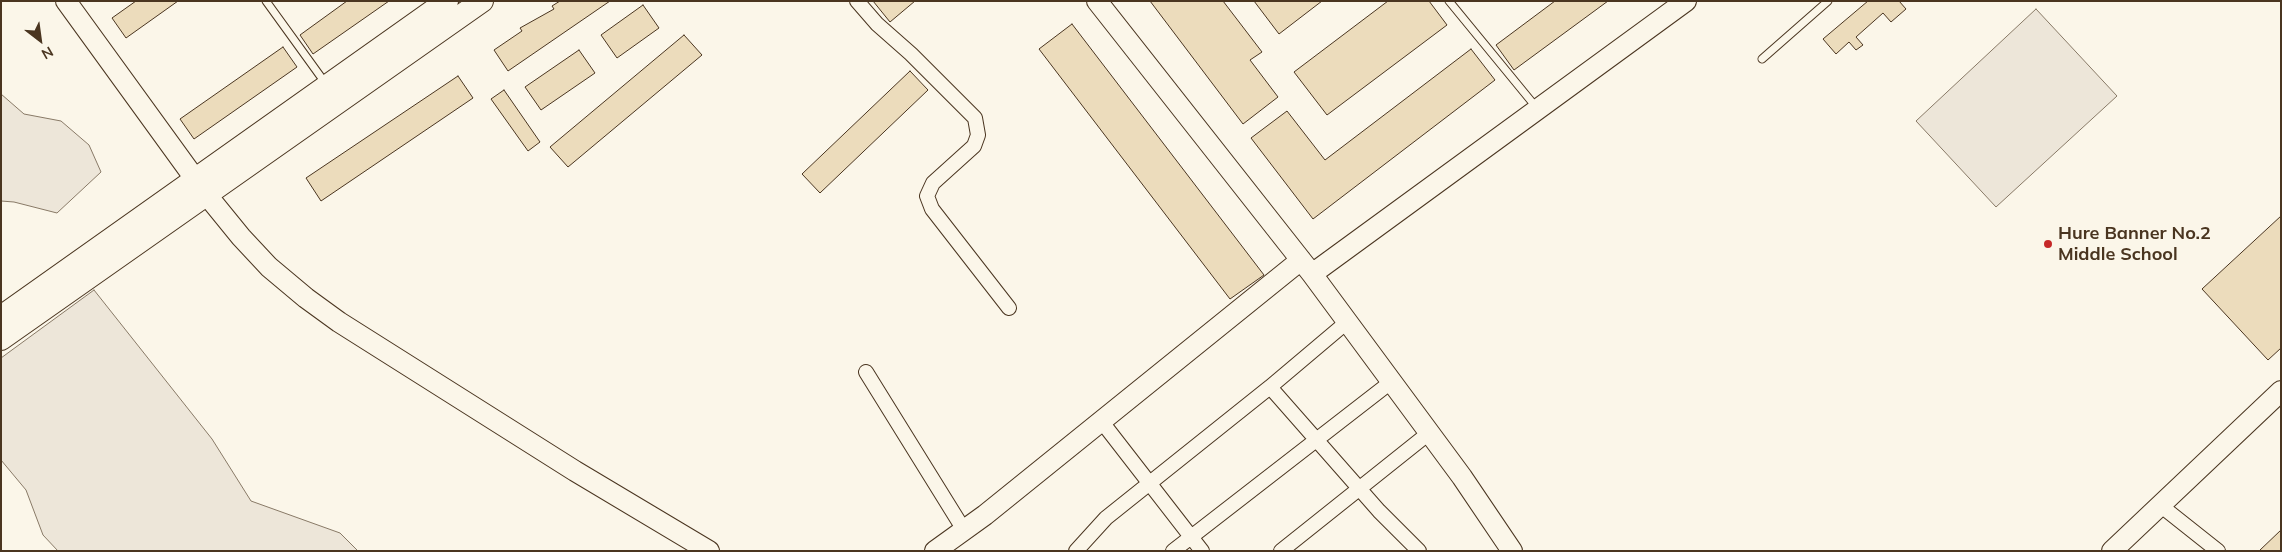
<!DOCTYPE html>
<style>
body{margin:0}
#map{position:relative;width:2282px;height:552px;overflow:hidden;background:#fbf6e9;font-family:Mulish,sans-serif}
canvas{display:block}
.frame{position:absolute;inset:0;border:2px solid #4a3520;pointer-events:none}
.north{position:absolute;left:15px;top:15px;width:50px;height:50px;-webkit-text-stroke:4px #fbf6e9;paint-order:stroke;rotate:150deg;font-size:14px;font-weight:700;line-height:20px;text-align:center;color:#4a3520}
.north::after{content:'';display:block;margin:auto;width:18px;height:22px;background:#4a3520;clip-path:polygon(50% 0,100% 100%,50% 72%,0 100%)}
</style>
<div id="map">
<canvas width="2282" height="552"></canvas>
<div class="frame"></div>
<div class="north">N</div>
</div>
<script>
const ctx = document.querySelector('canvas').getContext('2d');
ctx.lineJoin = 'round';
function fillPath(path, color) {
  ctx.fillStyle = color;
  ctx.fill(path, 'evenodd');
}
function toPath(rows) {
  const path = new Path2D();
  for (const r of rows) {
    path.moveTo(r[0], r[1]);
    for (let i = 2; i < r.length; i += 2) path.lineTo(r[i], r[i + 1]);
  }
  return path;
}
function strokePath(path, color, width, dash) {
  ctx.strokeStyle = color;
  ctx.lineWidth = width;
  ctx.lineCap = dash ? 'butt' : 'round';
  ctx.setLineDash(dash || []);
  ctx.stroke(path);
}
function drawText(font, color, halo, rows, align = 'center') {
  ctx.font = font + ' Mulish,sans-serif';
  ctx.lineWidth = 4;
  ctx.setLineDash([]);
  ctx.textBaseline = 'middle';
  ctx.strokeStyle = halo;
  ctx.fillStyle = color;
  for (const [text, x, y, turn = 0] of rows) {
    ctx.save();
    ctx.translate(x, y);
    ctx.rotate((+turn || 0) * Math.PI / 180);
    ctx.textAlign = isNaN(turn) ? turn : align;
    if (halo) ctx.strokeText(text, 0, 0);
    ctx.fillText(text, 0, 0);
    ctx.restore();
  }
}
const green = toPath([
 [2036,9,2117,96,1996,207,1916,121,2036,9],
 [1,94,24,114,61,121,89,145,101,172,57,213,14,202,1,201,1,94],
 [94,290,212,439,251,501,340,533,358,551,58,551,43,535,26,490,1,460,1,358,94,290]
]);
fillPath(green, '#ede6d9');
strokePath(green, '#887966', 1);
const building = toPath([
 [136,1,178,1,126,38,112,18,136,1],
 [347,1,389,1,313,54,300,35,347,1],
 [560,1,610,1,508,71,494,50,522,31,520,28,554,9,552,6,560,1],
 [873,1,915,1,890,22,873,1],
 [1150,1,1223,1,1262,52,1250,60,1278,97,1243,124,1150,1],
 [1254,1,1322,1,1279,34,1254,1],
 [1388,1,1429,1,1447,25,1327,115,1294,72,1388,1],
 [1555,1,1608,1,1514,70,1496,45,1555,1],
 [1868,1,1899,1,1906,9,1891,22,1883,13,1856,37,1863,45,1856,50,1849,42,1836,54,1823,39,1868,1],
 [643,5,659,28,617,58,601,35,643,5],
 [1072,24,1264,275,1230,299,1039,49,1072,24],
 [684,35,702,55,568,167,550,147,684,35],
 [283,47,297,67,194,139,180,119,283,47],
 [1471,49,1495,80,1313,219,1251,138,1287,111,1325,160,1471,49],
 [579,50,595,73,541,110,525,87,579,50],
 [910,71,928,90,820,193,802,174,910,71],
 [458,76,473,98,321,201,306,178,458,76],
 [504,90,540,142,528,151,491,99,504,90],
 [2281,216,2281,348,2268,360,2202,289,2281,216],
 [2281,530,2281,551,2259,551,2281,530]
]);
fillPath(building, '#ecdcbc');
strokePath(building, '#4a3520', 1);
const lane = toPath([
 [266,1,326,84],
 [1449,1,1536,107],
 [1762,59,1828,1]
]);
const street = toPath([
 [857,1,877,24,911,54,975,118,978,135,974,146,933,183,927,196,932,209,1009,308],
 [866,372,964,530],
 [1270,387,1379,511,1419,551],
 [1102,422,1202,551],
 [2160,505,2218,551],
 [1076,551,1106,518,1270,387,1347,322],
 [1173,551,1391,382],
 [1281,551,1429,433]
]);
const secondary = toPath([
 [66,1,206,194,241,237,269,267,306,298,339,322,575,471,709,551],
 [1097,1,1312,274,1462,477,1512,551],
 [1312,274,1686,1],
 [935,551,985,515,1301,260],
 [2112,551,2281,391]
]);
const primary = toPath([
 [1,317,447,1],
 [1,339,482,1]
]);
strokePath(lane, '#4a3520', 9);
strokePath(street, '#4a3520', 16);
strokePath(secondary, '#4a3520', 22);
strokePath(primary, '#4a3520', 24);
strokePath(lane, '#fbf6e9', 7);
strokePath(street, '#fbf6e9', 14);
strokePath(secondary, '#fbf6e9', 20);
strokePath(primary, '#fbf6e9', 22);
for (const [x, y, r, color] of [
 [2048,244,5,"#c62828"]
]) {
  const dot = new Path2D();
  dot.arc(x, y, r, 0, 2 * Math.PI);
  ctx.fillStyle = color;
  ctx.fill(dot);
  strokePath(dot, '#fbf6e9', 2);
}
drawText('bold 18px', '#4a3520', '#fbf6e9', [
 ["Hure Banner No.2",2058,234],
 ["Middle School",2058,255]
], 'left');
</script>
